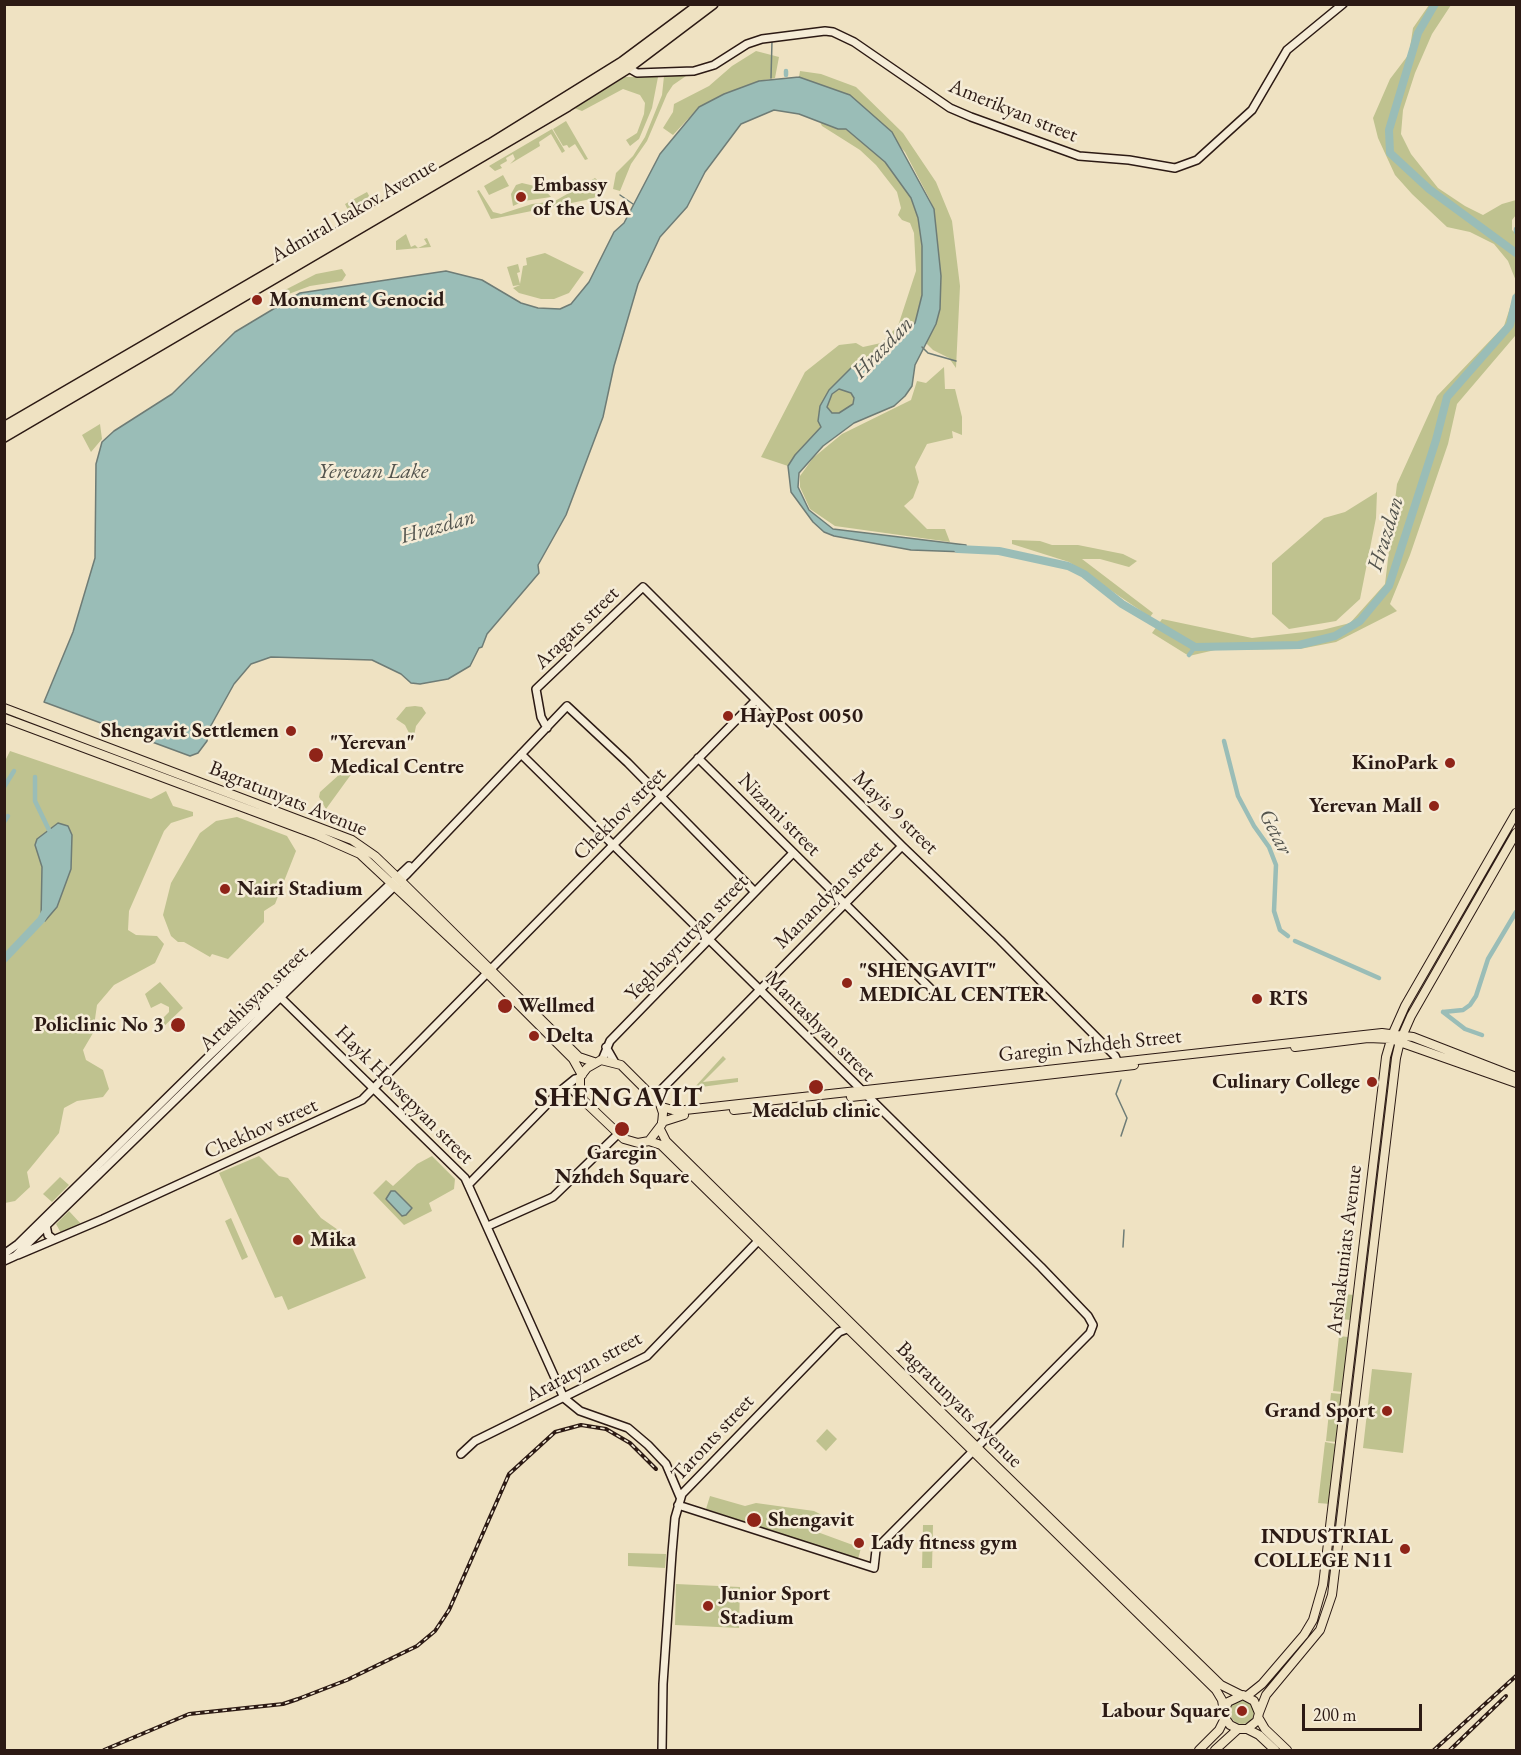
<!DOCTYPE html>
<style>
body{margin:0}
#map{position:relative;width:1521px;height:1755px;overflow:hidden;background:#efe2c2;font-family:"EB Garamond",serif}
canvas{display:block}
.frame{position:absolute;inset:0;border:6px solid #2c1a14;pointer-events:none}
.scale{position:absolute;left:1302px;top:1704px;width:120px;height:27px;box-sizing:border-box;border:3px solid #2c1a14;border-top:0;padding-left:8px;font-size:18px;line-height:21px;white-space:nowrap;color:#2c1a14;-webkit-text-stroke:4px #f5ecd7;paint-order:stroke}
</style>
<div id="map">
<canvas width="1521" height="1755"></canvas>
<div class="frame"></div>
<div class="scale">200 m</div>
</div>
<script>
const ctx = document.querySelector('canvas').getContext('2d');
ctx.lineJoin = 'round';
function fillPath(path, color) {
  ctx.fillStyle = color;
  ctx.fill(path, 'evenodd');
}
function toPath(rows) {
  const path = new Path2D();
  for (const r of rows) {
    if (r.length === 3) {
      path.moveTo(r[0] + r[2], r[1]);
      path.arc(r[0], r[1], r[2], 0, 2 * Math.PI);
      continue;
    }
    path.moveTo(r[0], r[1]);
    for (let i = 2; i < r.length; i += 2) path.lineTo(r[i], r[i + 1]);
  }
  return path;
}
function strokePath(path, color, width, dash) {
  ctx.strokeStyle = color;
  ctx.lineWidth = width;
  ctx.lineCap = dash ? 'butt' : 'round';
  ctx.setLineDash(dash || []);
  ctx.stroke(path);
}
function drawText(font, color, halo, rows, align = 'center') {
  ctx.font = font + ' "EB Garamond",serif';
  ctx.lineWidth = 5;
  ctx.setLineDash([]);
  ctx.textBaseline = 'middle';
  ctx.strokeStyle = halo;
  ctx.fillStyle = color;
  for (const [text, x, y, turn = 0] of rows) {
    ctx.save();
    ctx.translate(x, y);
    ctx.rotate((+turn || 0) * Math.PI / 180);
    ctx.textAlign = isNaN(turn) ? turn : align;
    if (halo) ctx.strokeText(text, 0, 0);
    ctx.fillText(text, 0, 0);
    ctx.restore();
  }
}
fillPath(toPath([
 [1429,5,1451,5,1432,34,1415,73,1403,110,1401,134,1411,154,1438,188,1465,206,1483,215,1502,204,1516,200,1516,215,1512,220,1512,230,1516,234,1516,281,1508,261,1494,244,1470,232,1447,227,1412,194,1395,175,1378,138,1373,118,1390,79,1409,54,1413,28],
 [756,51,779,57,775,78,759,81,724,94,699,107,673,135,663,128,673,112,674,104,709,86,732,66],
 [800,71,821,74,856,87,903,133,936,182,952,221,960,286,956,368,949,358,933,350,925,342,936,324,934,209,929,198,905,152,850,95,799,77],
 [664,76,686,76,673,85,667,94,647,141,631,164,620,191,613,189,616,173,633,156,645,137,662,95],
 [625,77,658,77,652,108,639,139,630,146,626,140,637,133,644,114,645,103,640,95,623,89,582,111,574,108],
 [566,121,588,159,585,160,575,144,569,148,567,145,563,146,553,129],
 [820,122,838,129,846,129,885,162,911,198,918,218,922,246,922,295,915,323,906,336,867,357,829,390,822,427,795,455,788,466,761,457,805,372,839,345,856,343,863,347,881,343,898,326,916,271,914,233,910,223,902,220,898,215,901,208,897,192,876,165,860,150,822,126],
 [552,129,565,151,562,153,551,134,539,142,540,146,510,164,515,159,513,154,506,158,507,161,500,165,502,168,495,171,489,166],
 [503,175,509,186,489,195,484,186],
 [595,178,604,186,598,196,591,199,497,218,491,219,477,191,479,190,493,212,501,214,532,204,555,201],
 [522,183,543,188,551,197,524,201,513,206,511,194,516,185],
 [367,192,374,205,352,218,345,204],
 [406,234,411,247,415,245,418,248,427,244,424,239,427,238,431,247,396,250,396,241],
 [545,253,584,272,569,293,554,299,541,299,519,293,513,288,520,285,513,286,507,267,518,264,520,272,517,273,520,284,523,266,527,265,526,258],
 [342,269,346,275,342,281,310,286,286,295,283,291,316,274],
 [1516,289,1515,336,1457,404,1448,444,1410,555,1390,604,1397,611,1336,642,1300,649,1215,650,1189,656,1152,633,1162,619,1252,638,1322,630,1350,623,1385,584,1397,484,1437,396,1504,326],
 [944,367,945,389,955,389,962,417,962,435,952,431,953,438,927,444,915,467,919,482,913,498,904,506,927,529,945,529,950,542,835,526,810,509,800,487,800,476,813,458,842,434,911,400,917,381,926,383],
 [839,389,851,393,854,398,853,404,839,413,832,413,827,407,832,394],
 [100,424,102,439,91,452,82,435],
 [1377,492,1376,518,1360,599,1336,621,1289,629,1272,614,1272,563,1324,518,1345,512],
 [1012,540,1040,541,1052,545,1078,545,1123,554,1137,561,1129,567,1100,559,1082,559,1153,613,1150,617,1069,562,1012,544],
 [415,706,422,707,426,713,416,726,413,741,405,725,396,719,406,707],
 [10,751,151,799,166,791,173,806,193,812,193,816,171,823,164,831,129,911,128,930,136,935,157,936,164,944,155,963,114,985,97,1005,93,1033,83,1050,86,1060,103,1070,109,1089,103,1097,77,1101,64,1108,59,1133,27,1172,30,1187,15,1201,5,1203,4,763],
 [351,764,355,769,326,809,319,797,320,792],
 [237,817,287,836,296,851,275,904,264,911,264,922,228,959,212,954,210,957,184,942,178,942,171,936,163,915,171,883,200,833,216,821],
 [160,982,183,1008,161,1029,158,1023,169,1012,169,1007,161,1003,151,1008,145,994],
 [723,1056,726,1059,703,1082,738,1078,738,1082,694,1088],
 [259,1156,279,1176,288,1178,321,1218,341,1232,352,1247,366,1278,288,1310,282,1296,275,1298,219,1173],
 [432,1156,455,1179,454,1189,429,1203,432,1211,404,1225,373,1193,386,1180,393,1186,417,1164],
 [60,1177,69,1185,52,1202,43,1194],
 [69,1211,81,1224,61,1233,56,1224],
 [231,1218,248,1257,242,1260,225,1221],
 [1344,1294,1354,1295,1351,1320,1341,1319],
 [1339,1336,1348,1337,1343,1392,1333,1391],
 [1372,1369,1412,1373,1403,1453,1363,1448],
 [1331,1393,1342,1394,1337,1442,1326,1441],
 [827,1429,837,1439,826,1451,816,1441],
 [1325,1442,1336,1444,1330,1504,1318,1503],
 [710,1496,745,1506,756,1503,814,1511,824,1516,820,1530,812,1530,861,1548,858,1559,706,1509],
 [923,1525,933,1525,932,1568,922,1568],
 [628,1553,666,1554,665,1568,628,1566],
 [676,1584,740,1587,739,1628,675,1625],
 [1242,1712,12]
]), '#bfc28f');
const water = toPath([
 [799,77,850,95,892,132,934,209,941,276,940,309,936,324,915,365,912,386,905,396,894,406,854,423,823,446,799,473,798,487,809,510,833,529,966,545,966,552,911,550,834,536,824,532,813,522,791,492,788,466,795,455,821,427,818,421,820,406,829,390,853,366,895,344,915,323,922,295,922,246,918,218,911,198,885,162,846,129,838,129,799,114,774,110,741,124,705,172,687,207,660,237,638,284,614,366,603,417,566,515,538,565,539,573,487,634,482,647,479,648,470,666,448,679,420,684,411,683,401,674,372,660,271,657,251,664,234,684,209,729,207,741,198,753,190,756,44,702,73,632,95,558,96,464,102,442,114,431,172,394,235,332,300,293,446,271,482,280,521,303,538,308,560,309,571,304,589,282,614,232,624,223,660,154,699,107,724,94,759,81,799,77],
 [839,389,851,393,854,398,853,404,839,413,832,413,827,407,832,394,839,389],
 [58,823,68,826,72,835,71,869,57,907,45,921,41,920,42,867,35,845,37,839,58,823],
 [391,1191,395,1191,412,1208,406,1215,402,1216,386,1199,391,1191]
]);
fillPath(water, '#9abdb7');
strokePath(water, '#6e7c76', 1.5);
strokePath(toPath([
 [771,78,772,41],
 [620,195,633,204],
 [922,347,928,353,956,361],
 [1121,1136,1127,1118,1116,1094,1121,1080],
 [1123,1247,1124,1230]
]), '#6e7c76', 1.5);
strokePath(toPath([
 [786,71,786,75],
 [1516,229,1516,232],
 [1189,655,1195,647],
 [1224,741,1238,796,1254,826,1269,847,1276,865,1274,911,1280,930,1288,936],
 [35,777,35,801,49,830],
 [4,787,14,771],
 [4,822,8,816],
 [1295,941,1379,978],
 [1443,1012,1463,1010,1470,1005,1476,996,1488,959,1516,912],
 [1443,1012,1465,1029,1482,1035]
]), '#9abdb7', 4.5);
strokePath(toPath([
 [1435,4,1418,33,1389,130,1390,153,1429,189,1516,253],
 [958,549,999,551,1068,566,1084,574,1122,604,1195,647,1299,645,1335,636,1360,621,1389,586,1436,440,1447,397,1510,325,1516,298],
 [4,959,41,920,46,911]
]), '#9abdb7', 8);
const secondary = toPath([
 [625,66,637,73,694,71,714,65,747,44,762,39,825,31,833,32,854,42,950,108,971,117,1079,156,1129,160,1175,168,1197,160,1252,110,1287,50,1343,4],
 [547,728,541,717,536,689,643,587,902,846,1000,940,1115,1056,1119,1065],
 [521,754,1041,1267,1088,1316,1093,1325,1090,1333,881,1544,876,1550,874,1568,678,1505],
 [698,758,938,996],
 [278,995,465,1178,564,1398,580,1411,628,1428,648,1445,666,1464,680,1497],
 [606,1047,614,1061],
 [602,1060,610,1041,793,853],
 [568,1086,583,1100],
 [654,1097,902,846],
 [469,1184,559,1092,575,1079,580,1078],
 [46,1225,48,1235,52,1238],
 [488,1226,553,1197,618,1134],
 [4,1254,18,1244,206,1059,409,866],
 [18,1255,103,1219,362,1100,756,700],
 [4,1261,15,1256,406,875,567,706,628,763,755,892],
 [461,1454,475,1441,647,1356,759,1240],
 [662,1750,663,1684,672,1553,675,1518,682,1494,839,1332,852,1327]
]);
const primary = toPath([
 [4,708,352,840,375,856,400,880,579,1057,594,1062],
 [4,718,317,835,360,854,483,969,573,1059,582,1075],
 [1295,1047,1368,1038,1391,1039,1516,1083],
 [601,1060,621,1065,660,1104,663,1113,662,1124,649,1141,638,1143,624,1139,583,1100,580,1090,580,1077,587,1068,601,1060],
 [851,1097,1134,1065],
 [662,1107,676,1111,1382,1033,1413,1037,1516,1077],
 [734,1110,761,1107],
 [662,1122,684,1115],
 [660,1129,666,1141,985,1455,1221,1685,1241,1695],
 [649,1141,661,1145,1216,1690,1222,1700,1225,1718,1230,1725,1238,1729,1247,1729,1257,1721,1259,1713,1254,1701,1243,1695,1228,1702,1224,1712],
 [1247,1696,1262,1684,1304,1635,1313,1620,1323,1585,1386,1057,1393,1033,1405,1006,1516,813],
 [1259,1713,1266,1695,1320,1630,1332,1595,1396,1058,1400,1041,1411,1016,1516,833],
 [1258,1717,1265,1729,1287,1750],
 [1247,1729,1259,1735,1275,1750],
 [1199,1750,1219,1730,1225,1718],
 [1215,1750,1238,1729]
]);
const highway = toPath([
 [4,427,490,144,622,62,700,4],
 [4,437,568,106,627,69,713,4]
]);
strokePath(secondary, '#2c1a14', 10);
strokePath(primary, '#2c1a14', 10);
strokePath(highway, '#2c1a14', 12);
strokePath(secondary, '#f5ecd7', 7);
strokePath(primary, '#efe2c2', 8);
strokePath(highway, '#efe2c2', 9);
const rail = toPath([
 [104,1750,189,1714,283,1704,298,1699,347,1680,417,1646,435,1631,449,1610,509,1474,555,1432,581,1425,606,1429,630,1443,656,1469],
 [1434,1750,1516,1676],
 [1450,1750,1506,1696]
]);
strokePath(rail, '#2c1a14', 4);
strokePath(rail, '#f5ecd7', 1.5, [4.5]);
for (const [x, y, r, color] of [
 [521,197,6,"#8f2418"],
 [257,300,6,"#8f2418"],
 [728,716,6,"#8f2418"],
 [291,731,6,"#8f2418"],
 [316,755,8,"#8f2418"],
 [1450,763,6,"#8f2418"],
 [1434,806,6,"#8f2418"],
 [225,889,6,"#8f2418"],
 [847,983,6,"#8f2418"],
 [1257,999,6,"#8f2418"],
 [505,1006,8,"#8f2418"],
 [178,1025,8,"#8f2418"],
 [534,1036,6,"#8f2418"],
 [1372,1082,6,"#8f2418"],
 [816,1087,8,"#8f2418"],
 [622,1129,8,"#8f2418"],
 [298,1240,6,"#8f2418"],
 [1387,1411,6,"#8f2418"],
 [754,1520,8,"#8f2418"],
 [859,1543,6,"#8f2418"],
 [1405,1549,6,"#8f2418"],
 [708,1606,6,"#8f2418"],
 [1242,1711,6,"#8f2418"]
]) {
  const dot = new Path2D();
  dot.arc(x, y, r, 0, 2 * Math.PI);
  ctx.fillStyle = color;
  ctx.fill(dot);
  strokePath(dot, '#f5ecd7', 2);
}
drawText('21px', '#2c1a14', '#f5ecd7', [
 ["Amerikyan street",1013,111,22],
 ["Admiral Isakov Avenue",354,211,-30],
 ["Aragats street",577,628,-44],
 ["Bagratunyats Avenue",288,799,22],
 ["Mayis 9 street",895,813,44],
 ["Chekhov street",620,814,-45],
 ["Nizami street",779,815,45],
 ["Manandyan street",829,895,-45],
 ["Yeghbayrutyan street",687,938,-46],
 ["Artashisyan street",254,999,-44],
 ["Mantashyan street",820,1027,45],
 ["Garegin Nzhdeh Street",1090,1046,-6],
 ["Hayk Hovsepyan street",404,1095,45],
 ["Chekhov street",261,1129,-24],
 ["Arshakuniats Avenue",1345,1250,-83],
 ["Araratyan street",584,1367,-28],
 ["Bagratunyats Avenue",959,1405,45],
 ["Taronts street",713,1438,-47]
]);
drawText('bold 21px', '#2c1a14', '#f5ecd7', [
 ["Embassy",533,185],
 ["of the USA",533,209],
 ["Monument Genocid",269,300],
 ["HayPost 0050",740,716],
 ["Shengavit Settlemen",279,731,"right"],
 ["\"Yerevan\"",330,743],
 ["Medical Centre",330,767],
 ["KinoPark",1438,763,"right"],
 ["Yerevan Mall",1422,806,"right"],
 ["Nairi Stadium",237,889],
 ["\"SHENGAVIT\"",859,971],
 ["MEDICAL CENTER",859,995],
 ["RTS",1269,999],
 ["Wellmed",518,1006],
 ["Policlinic No 3",164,1025,"right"],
 ["Delta",546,1036],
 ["Culinary College",1360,1082,"right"],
 ["Medclub clinic",816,1111,"center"],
 ["Garegin",622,1153,"center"],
 ["Nzhdeh Square",622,1177,"center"],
 ["Mika",310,1240],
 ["Grand Sport",1375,1411,"right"],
 ["Shengavit",768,1520],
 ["INDUSTRIAL",1393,1537,"right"],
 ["COLLEGE N11",1393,1561,"right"],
 ["Lady fitness gym",871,1543],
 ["Junior Sport",720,1594],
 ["Stadium",720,1618],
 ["Labour Square",1230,1711,"right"]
], 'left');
drawText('italic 22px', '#52534d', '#f5ecd7', [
 ["Hrazdan",883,348,-46],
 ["Yerevan Lake",373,472],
 ["Hrazdan",438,527,-16],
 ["Hrazdan",1386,534,-73],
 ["Getar",1275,832,63]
]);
ctx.letterSpacing = '1.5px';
drawText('bold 27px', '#2c1a14', '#f5ecd7', [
 ["SHENGAVIT",619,1099]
]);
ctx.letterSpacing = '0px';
</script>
